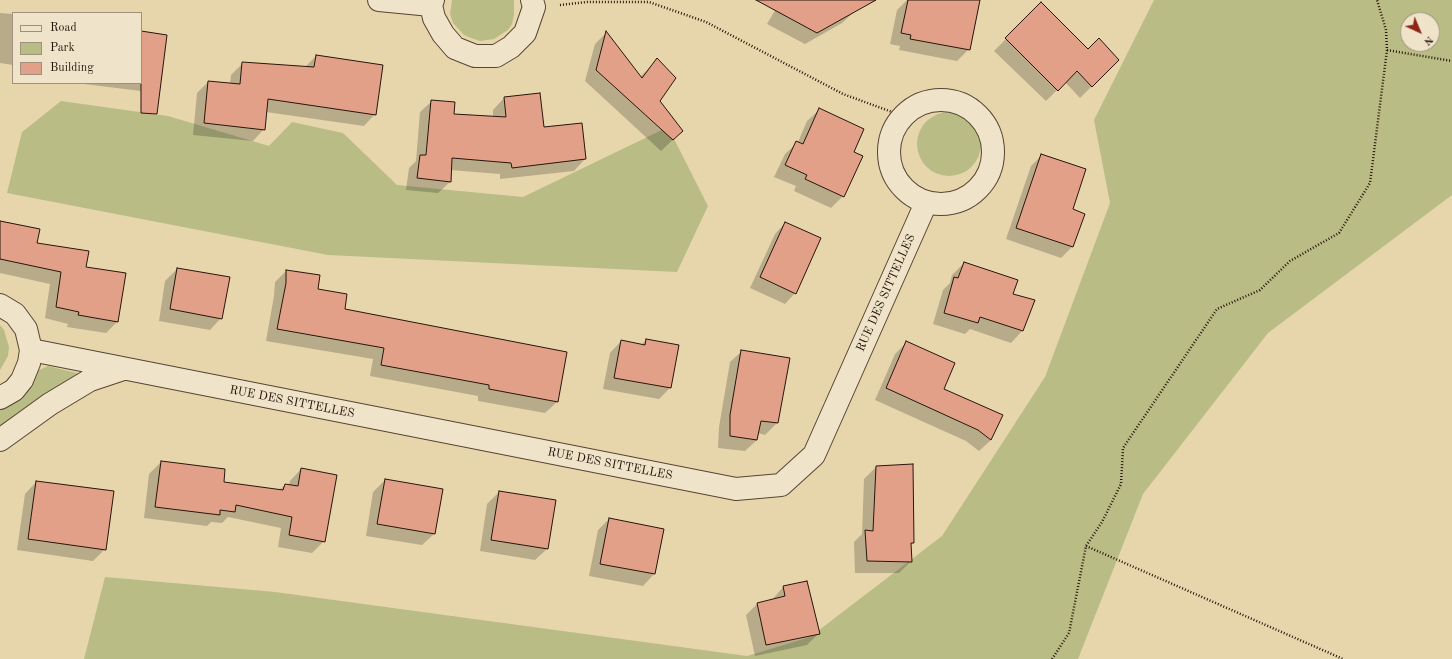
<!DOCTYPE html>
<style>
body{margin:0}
#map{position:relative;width:1452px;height:659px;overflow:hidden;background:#e7d6ac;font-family:"Old Standard TT",serif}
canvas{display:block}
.legend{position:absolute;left:12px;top:12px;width:130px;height:72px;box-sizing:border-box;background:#efe4c9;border:1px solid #9f917d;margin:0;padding:5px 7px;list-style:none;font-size:12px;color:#27150b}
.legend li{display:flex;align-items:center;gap:8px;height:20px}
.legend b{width:20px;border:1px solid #9f917d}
.north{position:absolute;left:1400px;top:12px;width:40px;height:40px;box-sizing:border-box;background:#efe4c9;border:1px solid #9f917d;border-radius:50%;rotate:136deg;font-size:11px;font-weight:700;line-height:16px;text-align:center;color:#27150b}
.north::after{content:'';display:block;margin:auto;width:14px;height:18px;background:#8f2418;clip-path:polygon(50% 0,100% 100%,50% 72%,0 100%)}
</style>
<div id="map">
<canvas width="1452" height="659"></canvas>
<ul class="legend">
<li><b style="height:5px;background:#efe4c9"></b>Road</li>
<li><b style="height:11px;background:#babc86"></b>Park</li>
<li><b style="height:11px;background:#e3a089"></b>Building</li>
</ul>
<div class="north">N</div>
</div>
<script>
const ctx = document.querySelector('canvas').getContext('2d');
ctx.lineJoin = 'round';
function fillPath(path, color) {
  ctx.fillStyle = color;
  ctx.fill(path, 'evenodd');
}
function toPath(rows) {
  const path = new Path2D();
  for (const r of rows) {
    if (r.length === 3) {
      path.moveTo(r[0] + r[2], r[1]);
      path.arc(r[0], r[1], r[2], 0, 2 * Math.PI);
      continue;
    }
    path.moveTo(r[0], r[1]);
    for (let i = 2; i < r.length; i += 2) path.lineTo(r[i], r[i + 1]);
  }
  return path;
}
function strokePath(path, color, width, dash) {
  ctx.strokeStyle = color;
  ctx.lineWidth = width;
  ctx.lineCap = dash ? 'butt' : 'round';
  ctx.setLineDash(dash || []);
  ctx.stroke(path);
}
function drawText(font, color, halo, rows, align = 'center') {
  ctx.font = font + ' "Old Standard TT",serif';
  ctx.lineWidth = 4;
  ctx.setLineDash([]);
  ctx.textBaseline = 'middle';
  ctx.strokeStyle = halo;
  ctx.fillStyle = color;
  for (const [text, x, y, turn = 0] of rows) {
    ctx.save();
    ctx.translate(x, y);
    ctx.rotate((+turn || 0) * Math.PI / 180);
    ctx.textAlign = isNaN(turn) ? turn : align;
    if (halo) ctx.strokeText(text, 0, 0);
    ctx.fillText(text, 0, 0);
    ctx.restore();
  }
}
fillPath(toPath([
 [452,0,514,0,514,15,512,24,508,30,494,39,480,41,471,38,464,35,453,23,450,14],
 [1154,0,1452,0,1452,195,1268,333,1143,494,1078,659,84,659,105,577,275,592,747,656,810,637,942,536,1045,377,1110,203,1094,120],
 [1408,20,1432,20,1432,44,1408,44],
 [61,101,168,116,269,146,292,122,343,133,397,185,523,197,668,127,708,206,677,272,328,255,7,193,22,132],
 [949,144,32],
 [0,325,4,330,9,347,8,356,0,370],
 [48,366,81,374,0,429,0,407,35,372]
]), '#babc86');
fillPath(toPath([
 [781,0,847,0,854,12,842,23,805,44,767,24],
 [907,0,979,0,969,49,957,61,899,50,900,46,890,44,897,10],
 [1041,4,1088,50,1118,60,1080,98,1065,82,1046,101,994,51],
 [0,13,13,14,13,65,0,63],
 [141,32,149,92,84,84,141,83],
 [606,33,640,77,657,60,659,100,682,131,661,151,585,81,595,44],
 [316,56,375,114,364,126,266,112,264,129,253,141,193,135,197,93,208,82,230,84,231,75,243,63,304,68],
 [504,98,585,159,574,171,500,179,500,174,450,170,450,182,438,193,406,190,409,168,416,161,420,112,432,101,453,115,493,117,493,110],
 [819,110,853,152,843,196,831,208,794,191,796,186,774,177,785,154,798,142,807,121],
 [1042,155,1071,210,1072,247,1061,258,1006,239,1031,166],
 [0,222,36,243,85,268,117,322,106,333,67,327,68,324,45,318,50,284,0,273],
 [785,223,795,293,785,304,750,288,775,234],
 [964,263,1012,294,1034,301,1022,331,1011,343,970,329,965,334,933,324,943,290,950,283,952,275],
 [177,269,221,318,210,330,159,321,165,281],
 [286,271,317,290,343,310,557,402,545,413,478,401,478,396,370,376,373,359,266,341,274,296,275,282],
 [646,340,671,387,659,399,603,389,610,353,621,341,641,345],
 [907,342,942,389,991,440,979,451,966,441,875,400,895,354],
 [742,351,777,423,765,435,758,433,757,440,745,451,718,448,719,427,730,362],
 [161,462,224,470,222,483,279,490,285,485,289,486,290,481,301,469,324,541,312,553,278,547,281,528,228,517,222,523,211,522,207,526,144,518,149,474],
 [912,465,913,542,910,545,911,561,899,573,855,573,854,542,862,534,864,479,876,467],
 [385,480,434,534,422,545,366,536,373,492],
 [36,482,105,549,93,561,17,550,25,494],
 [499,492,547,549,535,560,480,551,487,504],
 [609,519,663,529,654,574,643,586,589,576,598,530],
 [807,582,818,634,807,645,755,656,746,615,757,604,772,600,783,587]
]), '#0003');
const building = toPath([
 [756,0,876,0,817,33,756,0],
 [908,0,980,0,970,50,910,39,911,35,901,33,908,0],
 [1041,2,1088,49,1099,38,1119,60,1092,87,1077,71,1058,91,1005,38,1041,2],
 [141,31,167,35,157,114,141,113,141,31],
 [606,31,642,78,657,58,676,78,660,101,683,131,673,140,596,70,606,31],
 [316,55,383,65,376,115,268,99,265,130,204,123,208,81,240,84,242,62,314,67,316,55],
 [540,93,544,127,582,123,586,159,512,168,511,163,452,158,451,182,417,178,420,155,426,155,431,100,455,102,454,114,506,117,504,97,540,93],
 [819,108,864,129,854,152,863,156,844,197,805,179,807,175,785,165,796,141,803,144,819,108],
 [1041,154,1086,169,1073,209,1085,214,1073,247,1016,228,1041,154],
 [0,221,40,229,37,243,89,251,86,267,126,273,118,322,78,315,79,312,56,307,61,272,0,259,0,221],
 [785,222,821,238,796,294,760,277,785,222],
 [964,262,1018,280,1013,294,1035,300,1023,331,980,317,978,323,944,313,954,277,958,278,964,262],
 [177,268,230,277,222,319,170,309,177,268],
 [286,270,320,275,318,289,347,294,345,309,567,352,558,402,489,389,489,385,381,365,384,348,277,329,286,283,286,270],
 [646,339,679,345,671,388,614,378,621,340,645,345,646,339],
 [906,341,955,363,944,389,1003,415,991,440,978,430,886,388,906,341],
 [741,350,790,358,778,423,761,421,757,440,730,436,730,415,741,350],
 [161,461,225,469,224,482,283,490,285,484,298,486,301,468,337,475,325,542,289,535,292,517,236,505,235,512,220,510,220,515,155,507,161,461],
 [913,464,914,543,911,543,912,562,867,561,865,530,873,531,876,466,913,464],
 [385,479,443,489,435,534,377,524,385,479],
 [36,481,114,491,106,550,28,539,36,481],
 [499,491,556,500,548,549,491,540,499,491],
 [609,518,664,529,655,574,600,564,609,518],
 [807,581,820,634,766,645,757,603,785,596,783,586,807,581]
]);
fillPath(building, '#e3a089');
strokePath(building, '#27150b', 1);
const street = toPath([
 [379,0,431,5],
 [433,0,431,5,434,18,443,34,455,48,475,56,496,56,511,47,525,33,534,7,532,0],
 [941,152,52],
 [0,305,15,314,26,329,31,350,29,363,22,380,14,390,0,398],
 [31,350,736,489,781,485,814,455,926,203],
 [0,440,50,404,90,380,123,369]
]);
strokePath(street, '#574533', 24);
strokePath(toPath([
 [560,5,587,2,649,2,706,22,843,94,903,116],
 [1387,50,1452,61],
 [1086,546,1343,659],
 [1052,659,1069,633,1086,546,1102,522,1121,484,1123,448,1217,309,1260,290,1290,261,1339,233,1370,183,1387,50,1386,30,1377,0]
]), '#27150b', 2.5, [1, 2]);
strokePath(street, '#efe4c9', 22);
drawText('12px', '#27150b', '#efe4c9', [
 ["RUE DES SITTELLES",886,293,-66],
 ["RUE DES SITTELLES",292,402,11],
 ["RUE DES SITTELLES",610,464,11]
]);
</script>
